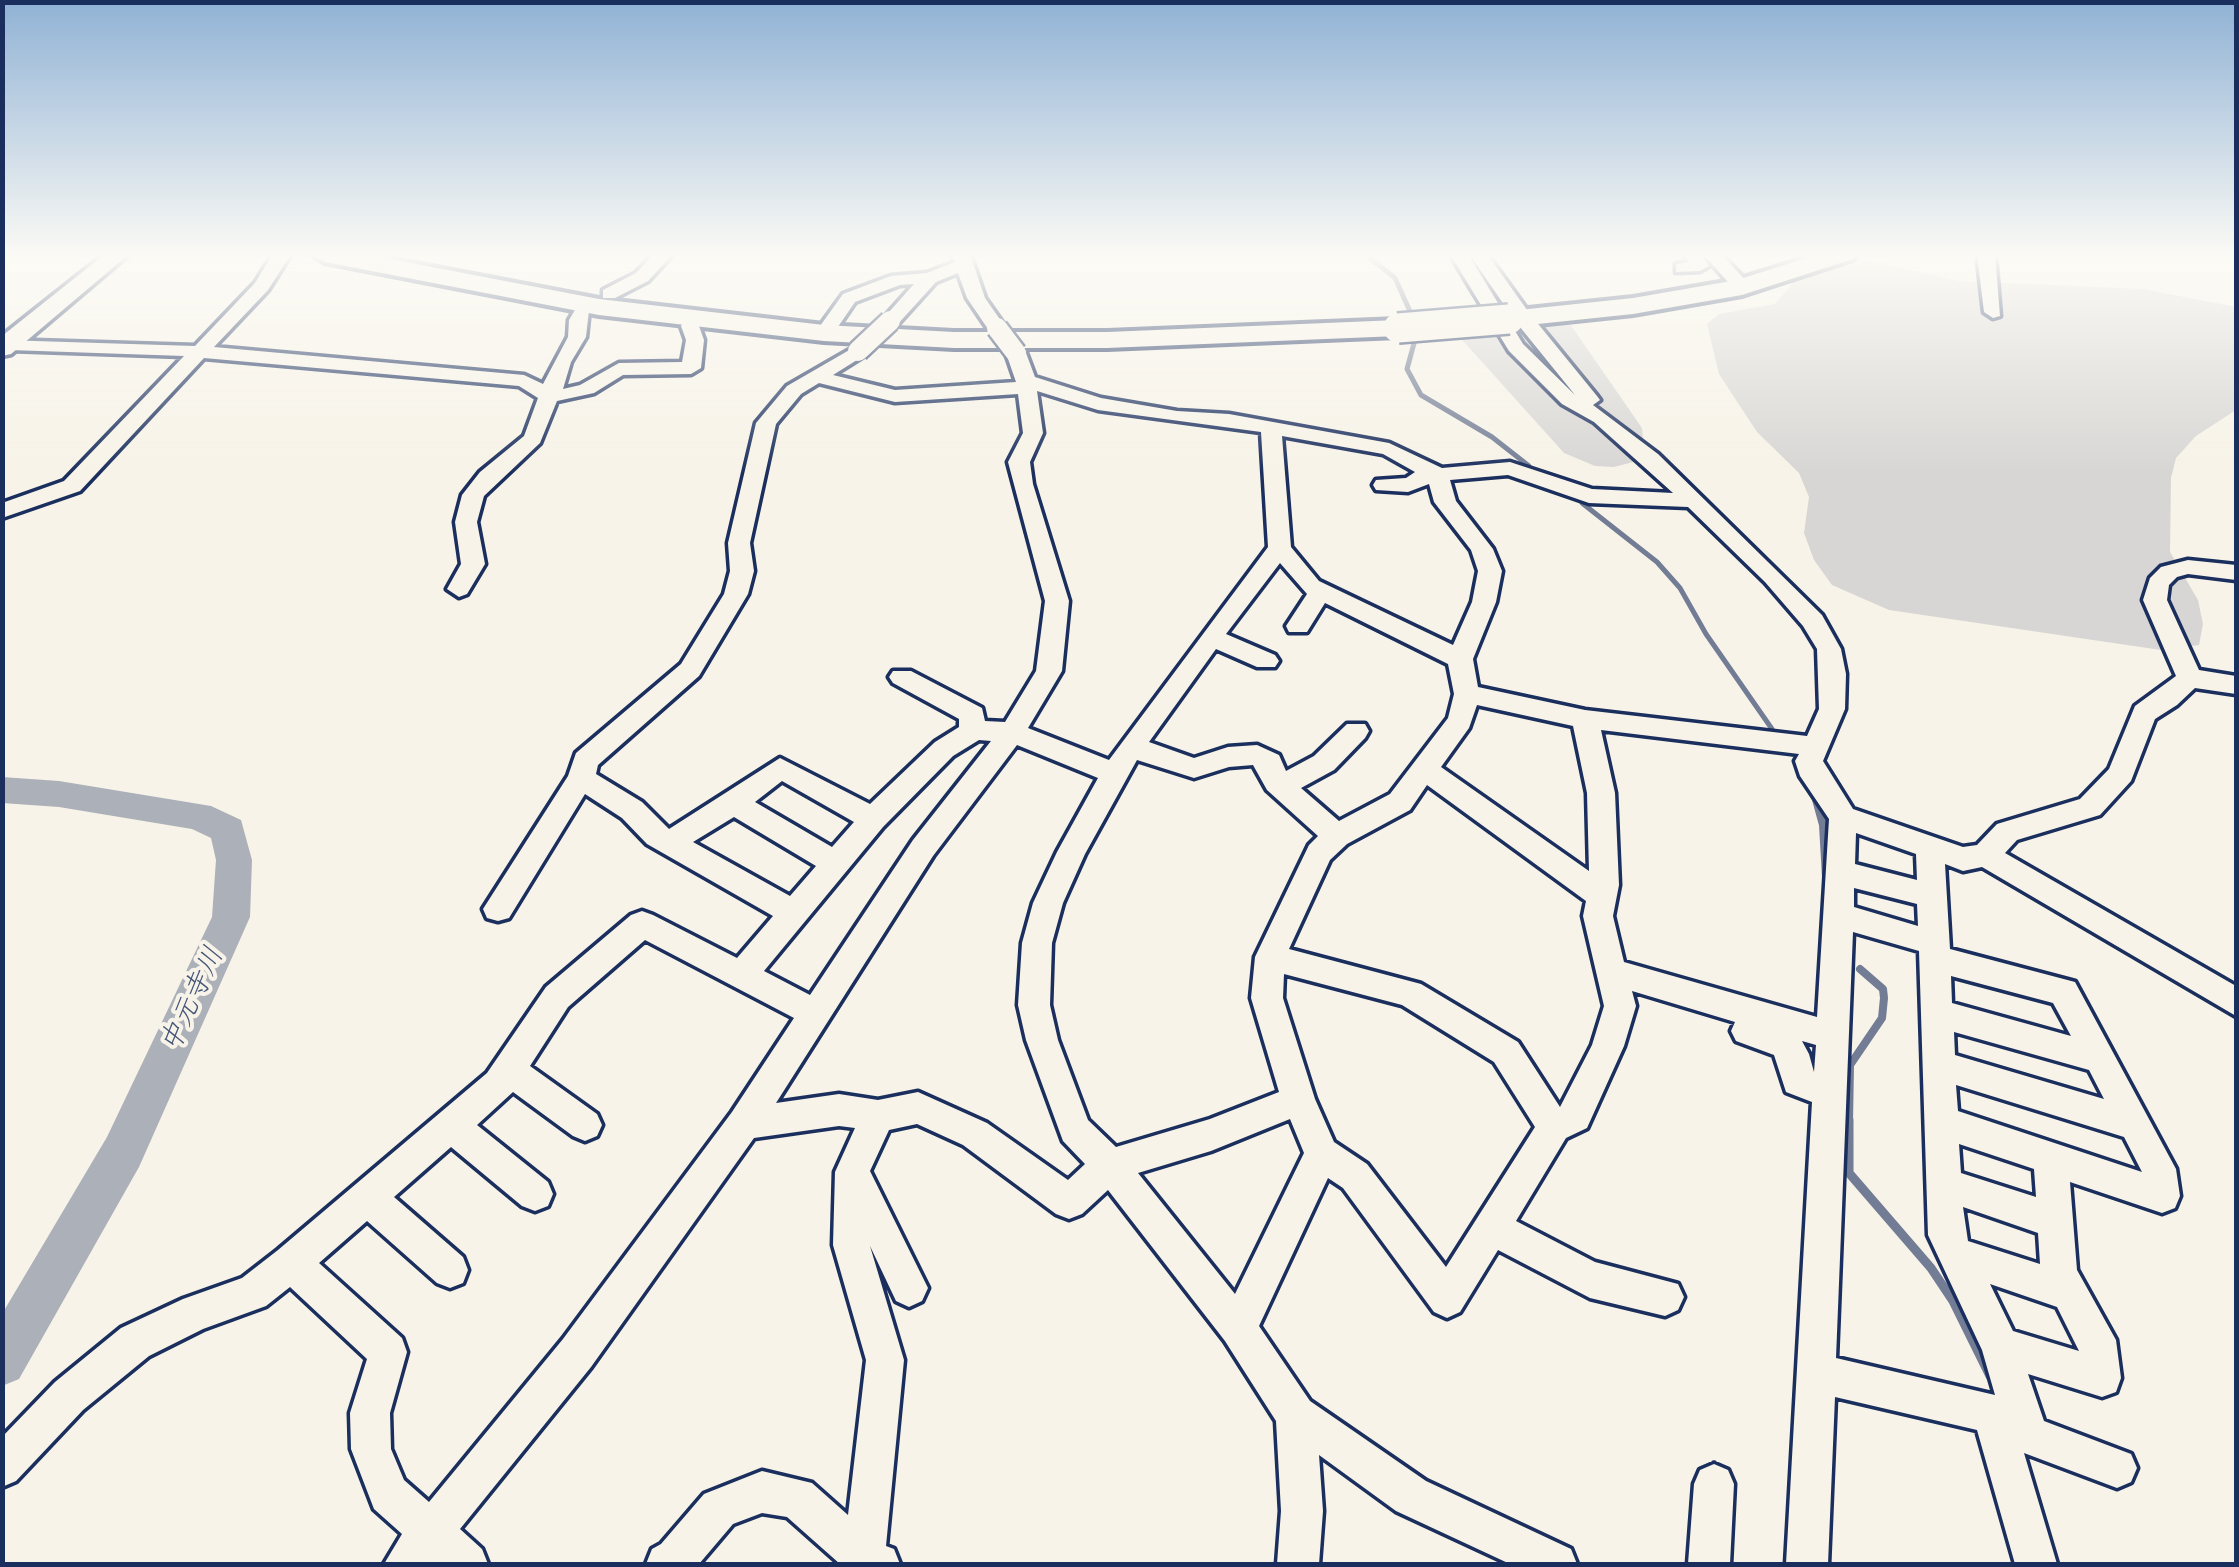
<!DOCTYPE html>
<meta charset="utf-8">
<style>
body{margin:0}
#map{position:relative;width:2239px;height:1567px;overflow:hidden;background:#f7f3e8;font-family:Pangolin,sans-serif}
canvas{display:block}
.frame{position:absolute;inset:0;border:5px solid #1b2f5e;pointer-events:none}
</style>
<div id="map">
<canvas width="2239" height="1567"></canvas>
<div class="frame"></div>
</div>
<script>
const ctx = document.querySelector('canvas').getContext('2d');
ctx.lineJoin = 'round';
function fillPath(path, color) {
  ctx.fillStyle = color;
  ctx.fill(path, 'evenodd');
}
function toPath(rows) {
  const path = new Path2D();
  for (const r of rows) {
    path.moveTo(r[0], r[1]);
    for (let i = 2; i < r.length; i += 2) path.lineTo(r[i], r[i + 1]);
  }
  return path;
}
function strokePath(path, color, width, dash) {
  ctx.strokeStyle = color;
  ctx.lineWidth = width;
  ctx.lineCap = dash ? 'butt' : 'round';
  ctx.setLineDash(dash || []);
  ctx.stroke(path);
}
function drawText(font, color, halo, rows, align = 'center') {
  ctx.font = font + ' Pangolin,"Klee One",sans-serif';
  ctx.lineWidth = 8;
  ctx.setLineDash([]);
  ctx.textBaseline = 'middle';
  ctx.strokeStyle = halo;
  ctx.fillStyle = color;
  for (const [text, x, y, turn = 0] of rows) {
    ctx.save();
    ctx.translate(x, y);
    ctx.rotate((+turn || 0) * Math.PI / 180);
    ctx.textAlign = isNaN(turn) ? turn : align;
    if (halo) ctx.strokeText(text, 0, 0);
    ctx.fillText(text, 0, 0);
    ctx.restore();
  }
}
fillPath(toPath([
 [1832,260,1865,260,1959,281,2144,289,2236,307,2236,410,2196,436,2176,458,2171,478,2170,552,2198,600,2203,624,2199,645,2161,650,1889,610,1832,585,1814,560,1804,533,1809,497,1799,473,1757,432,1719,374,1707,324,1719,314,1775,304,1798,277],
 [1533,305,1555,307,1561,311,1642,428,1644,451,1637,461,1614,467,1595,466,1564,453,1455,332,1496,311]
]), '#d7d6d4');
strokePath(toPath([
 [1365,254,1395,278,1413,318],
 [1416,336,1407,369,1421,395,1492,437,1529,466],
 [1582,503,1657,562,1680,588,1706,634,1772,729]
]), '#727c95', 5);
strokePath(toPath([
 [1815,796,1823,825,1826,877],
 [1849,1123,1850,1065,1882,1018,1884,998,1883,989,1860,969]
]), '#727c95', 8);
strokePath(toPath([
 [1849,1120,1849,1173,1931,1268,1953,1301,1990,1376]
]), '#727c95', 9);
fillPath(toPath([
 [2,777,59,781,211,806,241,820,252,860,250,917,139,1167,19,1379,2,1386,2,1314,107,1137,212,917,216,860,211,838,192,829,59,807,2,803,2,777]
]), '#acb0b9');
const minor = toPath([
 [273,254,291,254,268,290,214,347,524,375,543,384,568,337,569,320,575,310,589,310,586,337,571,362,563,389,580,385,619,363,682,362,686,340,681,326,688,314,695,312,704,318,699,326,704,340,701,368,691,374,623,375,594,393,557,401,540,443,484,496,477,522,485,564,467,594,459,597,447,589,461,564,455,522,462,495,480,472,524,436,538,398,519,386,204,358,80,491,2,518,2,503,64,481,184,356,10,350,3,348,3,340,195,346,255,283,273,254],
 [654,254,673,254,648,281,615,298,603,298,603,290,636,273,654,254],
 [952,254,970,254,985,298,1006,328,1004,332,990,332,967,298,958,273,936,282,897,325,883,325,881,321,914,284,900,285,855,302,831,337,817,337,815,333,843,294,891,276,927,273,955,262,952,254],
 [1450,254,1468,254,1523,344,1575,395,1516,322,1469,254,1487,254,1530,314,1597,396,1600,400,1593,405,1658,454,1822,615,1841,649,1846,674,1845,709,1823,761,1853,809,1963,847,1977,845,1997,824,2080,799,2109,769,2135,706,2176,676,2143,600,2150,578,2161,567,2188,560,2236,565,2236,580,2188,574,2177,577,2169,585,2167,600,2199,670,2236,676,2236,694,2195,688,2177,705,2155,719,2131,781,2100,815,2017,840,2005,853,2236,986,2236,1016,1982,867,1963,871,1945,864,1950,949,2075,982,2176,1169,2180,1196,2175,1208,2162,1213,2070,1182,2077,1270,2116,1340,2121,1378,2116,1392,2102,1397,2028,1374,2044,1421,2131,1454,2137,1468,2131,1482,2117,1488,2024,1453,2057,1564,2015,1564,1977,1430,1835,1397,1828,1564,1786,1564,1812,1102,1786,1092,1774,1055,1736,1041,1731,1031,1735,1022,1632,991,1636,1006,1624,1046,1587,1128,1566,1138,1516,1221,1595,1262,1678,1284,1684,1297,1678,1310,1665,1316,1590,1298,1498,1250,1460,1312,1447,1318,1434,1312,1343,1188,1328,1178,1259,1326,1310,1401,1426,1481,1571,1549,1577,1564,1510,1564,1396,1511,1319,1455,1323,1511,1319,1564,1277,1564,1281,1511,1276,1421,1225,1341,1108,1190,1082,1214,1069,1219,1056,1214,963,1145,917,1124,889,1130,870,1171,928,1288,922,1301,909,1307,896,1301,870,1246,904,1360,886,1546,894,1549,900,1564,840,1564,787,1517,762,1513,733,1524,699,1564,646,1564,652,1549,661,1544,704,1494,762,1471,812,1483,848,1515,866,1360,833,1245,835,1172,855,1128,839,1126,754,1138,591,1367,460,1529,482,1549,488,1564,384,1564,402,1534,374,1509,351,1449,350,1413,367,1359,290,1287,266,1306,203,1329,149,1356,83,1410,16,1481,2,1487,2,1437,55,1382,121,1328,183,1299,242,1278,278,1250,487,1073,546,987,631,915,642,911,653,915,737,958,773,916,647,844,622,818,585,794,509,918,498,921,487,918,483,909,568,776,576,753,681,664,724,594,730,571,728,543,756,423,787,386,858,345,868,351,865,355,833,375,895,390,1016,382,1006,353,1016,347,1026,353,1035,377,1101,398,1177,411,1229,414,1389,443,1442,468,1510,462,1592,489,1673,493,1594,422,1562,404,1509,351,1450,254],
 [819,383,895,402,1018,394,1023,433,1008,462,1045,601,1036,671,1005,722,985,721,982,708,911,671,893,671,889,677,893,683,959,719,959,727,935,742,870,804,780,758,669,829,642,802,596,774,598,765,699,676,748,594,754,571,750,543,776,424,801,394,819,383],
 [1037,391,1098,410,1261,432,1268,547,1109,760,1028,728,1062,671,1069,601,1033,484,1030,462,1043,433,1037,391],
 [1282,436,1383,454,1415,472,1406,478,1376,480,1373,485,1376,490,1408,492,1429,484,1434,502,1471,550,1478,571,1472,602,1453,645,1319,581,1291,547,1282,436],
 [1508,475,1589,503,1688,507,1765,582,1803,626,1817,649,1819,709,1807,736,1585,710,1478,687,1473,659,1496,602,1502,571,1493,549,1456,501,1450,480,1508,475],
 [1280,563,1307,594,1286,626,1289,632,1307,632,1325,603,1448,664,1454,694,1448,718,1390,794,1339,821,1301,788,1334,770,1365,738,1369,731,1365,724,1347,724,1314,756,1286,771,1279,755,1257,745,1228,747,1194,758,1149,742,1216,649,1257,667,1275,667,1279,661,1275,655,1226,634,1280,563],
 [1477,705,1573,726,1587,793,1589,871,1441,767,1469,728,1477,705],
 [1601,730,1799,754,1795,761,1800,776,1829,819,1817,1017,1624,962,1613,916,1619,885,1615,793,1601,730],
 [979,740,991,741,913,840,810,995,764,971,883,827,953,756,979,740],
 [1017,745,1098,778,1057,852,1033,903,1022,943,1018,1005,1026,1040,1063,1141,1085,1164,1068,1180,987,1123,918,1092,878,1100,839,1094,776,1103,933,856,1017,745],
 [1137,760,1194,778,1229,767,1253,765,1267,790,1318,836,1309,845,1255,957,1251,998,1279,1092,1210,1119,1116,1147,1088,1120,1058,1040,1050,1005,1052,943,1063,903,1085,854,1137,760],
 [782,781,854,822,832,847,755,802,782,781],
 [1427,785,1586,901,1583,916,1604,1006,1592,1045,1560,1107,1518,1042,1421,984,1289,949,1330,860,1347,844,1410,810,1427,785],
 [734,817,816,866,790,896,693,842,734,817],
 [1856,833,1916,854,1917,880,1855,864,1856,833],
 [1854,888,1917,904,1918,926,1854,907,1854,888],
 [1853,932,1919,951,1928,1235,1982,1350,1995,1395,1836,1358,1853,932],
 [645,940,794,1018,732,1112,563,1339,429,1502,404,1480,391,1449,390,1413,407,1352,402,1338,319,1263,367,1221,437,1283,450,1288,463,1283,468,1270,463,1257,394,1197,451,1147,522,1206,535,1211,548,1206,553,1194,548,1182,477,1125,513,1092,573,1136,585,1141,597,1136,602,1125,597,1114,530,1066,568,1007,645,940],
 [1284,974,1402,1005,1494,1062,1535,1127,1446,1267,1367,1164,1334,1142,1315,1099,1283,998,1284,974],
 [1951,976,2053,1003,2071,1036,1952,1003,1951,976],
 [1954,1032,2089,1070,2104,1099,1955,1055,1954,1032],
 [1802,1041,1816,1045,1814,1072,1809,1054,1802,1041],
 [1956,1085,2124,1137,2142,1172,1958,1111,1956,1085],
 [1290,1119,1304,1153,1235,1294,1138,1173,1211,1151,1290,1119],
 [1959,1144,2034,1169,2036,1197,1961,1173,1959,1144],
 [1963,1207,2038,1233,2040,1264,1968,1241,1963,1207],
 [1990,1284,2057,1307,2079,1351,2013,1331,1990,1284],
 [1683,254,1701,254,1709,266,1700,271,1676,272,1676,264,1689,262,1683,254],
 [1703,254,1721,254,1748,283,1748,291,1736,291,1703,254],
 [1977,254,1995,254,2000,316,1993,318,1984,312,1977,254],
 [1714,1464,1728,1470,1734,1484,1730,1564,1688,1564,1694,1484,1700,1470,1714,1464]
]);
const major = toPath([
 [105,254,129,254,11,354,2,356,2,336,105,254]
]);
const highway = toPath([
 [312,254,364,254,599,299,824,325,954,332,1107,332,1398,320,1412,328,1398,336,1107,348,954,348,824,341,599,315,325,262,312,254],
 [1819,254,1857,254,1853,259,1742,295,1633,314,1509,327,1495,319,1509,311,1633,298,1737,280,1819,254]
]);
strokePath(minor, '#1b2f5e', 7);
strokePath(major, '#1b2f5e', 7);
strokePath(highway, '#1b2f5e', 8);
fillPath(minor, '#f7f3e8');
fillPath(major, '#f7f3e8');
fillPath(highway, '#f7f3e8');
const minorBridge = toPath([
 [997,328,1016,353],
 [858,351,890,321]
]);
const highwayBridge = toPath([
 [1398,328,1509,319]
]);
strokePath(minorBridge, '#1b2f5e', 25, []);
strokePath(highwayBridge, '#1b2f5e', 34, []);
strokePath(minorBridge, '#f7f3e8', 20);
strokePath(highwayBridge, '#f7f3e8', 29);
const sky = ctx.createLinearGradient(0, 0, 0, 473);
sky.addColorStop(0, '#90b2d5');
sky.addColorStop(0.54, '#fbfaf5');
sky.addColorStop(1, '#fbfaf500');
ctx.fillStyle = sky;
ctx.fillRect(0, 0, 2239, 473);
drawText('italic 28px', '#465679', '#f7f3e8', [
 ["中元寺川",193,1000,-65]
]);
</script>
